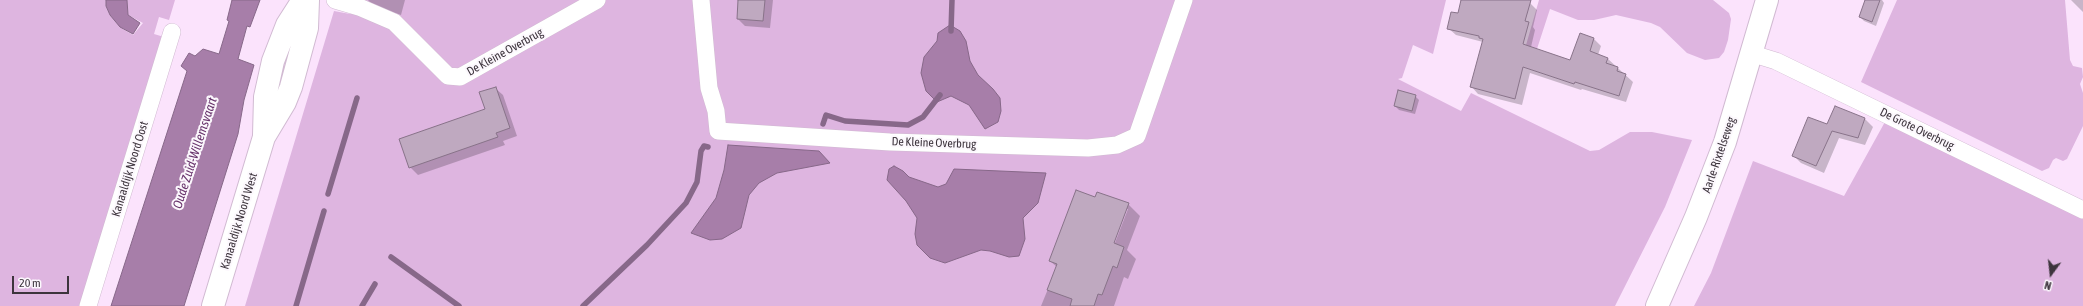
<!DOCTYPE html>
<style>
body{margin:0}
#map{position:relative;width:2083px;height:306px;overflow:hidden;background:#fbe3fc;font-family:"Asap Condensed",sans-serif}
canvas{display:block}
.north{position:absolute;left:2031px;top:254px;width:40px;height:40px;-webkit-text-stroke:3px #fcf8fd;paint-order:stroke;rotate:195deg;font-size:11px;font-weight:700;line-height:16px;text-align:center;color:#3d343d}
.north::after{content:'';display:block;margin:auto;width:14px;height:18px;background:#3d343d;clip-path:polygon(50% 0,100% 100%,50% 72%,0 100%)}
.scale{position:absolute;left:12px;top:276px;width:57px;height:18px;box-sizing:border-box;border:2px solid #3d343d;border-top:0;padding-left:5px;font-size:12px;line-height:14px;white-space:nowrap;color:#3d343d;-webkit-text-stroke:3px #fcf8fd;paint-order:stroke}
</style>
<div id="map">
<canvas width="2083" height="306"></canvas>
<div class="north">N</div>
<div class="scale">20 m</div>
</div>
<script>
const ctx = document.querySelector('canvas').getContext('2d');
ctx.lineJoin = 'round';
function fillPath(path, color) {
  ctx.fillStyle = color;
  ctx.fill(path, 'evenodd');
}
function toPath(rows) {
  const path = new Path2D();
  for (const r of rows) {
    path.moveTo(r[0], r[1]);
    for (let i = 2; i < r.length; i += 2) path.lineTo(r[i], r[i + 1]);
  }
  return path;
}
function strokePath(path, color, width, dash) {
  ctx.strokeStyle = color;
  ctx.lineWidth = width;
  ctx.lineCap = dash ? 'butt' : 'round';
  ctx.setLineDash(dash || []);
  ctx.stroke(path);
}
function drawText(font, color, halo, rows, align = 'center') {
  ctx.font = font + ' "Asap Condensed",sans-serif';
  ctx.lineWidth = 4;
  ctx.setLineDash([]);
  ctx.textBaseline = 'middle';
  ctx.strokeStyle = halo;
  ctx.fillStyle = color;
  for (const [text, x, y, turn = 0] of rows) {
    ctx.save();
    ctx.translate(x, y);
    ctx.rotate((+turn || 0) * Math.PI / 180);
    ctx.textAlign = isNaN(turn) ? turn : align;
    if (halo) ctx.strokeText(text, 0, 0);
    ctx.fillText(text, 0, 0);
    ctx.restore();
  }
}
fillPath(toPath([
 [0,0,106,0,106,6,110,15,123,29,133,35,143,23,128,15,127,0,175,0,169,20,159,17,154,34,164,37,82,306,0,306],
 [354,0,1446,0,1433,54,1413,45,1402,78,1398,79,1461,111,1471,93,1590,151,1599,150,1630,132,1652,132,1692,140,1665,207,1615,306,245,306,334,11,350,14],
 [1539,0,1713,0,1729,13,1731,19,1728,40,1724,52,1719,58,1705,60,1687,53,1660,27,1651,23,1616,15,1594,20,1578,20,1550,9,1535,55,1524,52],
 [1897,0,2065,0,2070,60,2073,66,2082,68,2083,77,2080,84,2083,93,2083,126,2067,159,2063,161,2056,158,2053,160,2049,168,2042,171,1861,82],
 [1886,120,2083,219,2083,306,1694,306,1711,273,1753,161,1844,196]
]), '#deb5e0');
const water = toPath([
 [106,0,127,0,128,15,140,23,133,34,120,27,110,15,106,6,106,0],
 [232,0,260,0,250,27,247,26,238,59,254,65,244,100,238,134,184,306,111,306,187,71,181,66,189,53,195,56,203,49,219,54,229,21,227,20,232,0],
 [950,25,960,31,966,41,970,61,978,75,993,89,1000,98,1001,111,998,122,985,129,969,105,951,96,937,102,926,91,921,73,924,57,937,41,938,33,950,25],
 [728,145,819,151,830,163,777,173,759,183,749,195,741,228,722,239,710,240,691,233,716,198,724,170,728,145],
 [894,166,903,171,909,177,938,187,946,184,954,169,1046,173,1038,203,1023,218,1025,239,1019,256,1009,257,990,251,981,250,945,263,930,258,917,245,915,234,917,218,906,201,887,180,889,169,894,166]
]);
fillPath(water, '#a77ea9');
strokePath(water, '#876889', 1);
fillPath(toPath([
 [368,0,405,0,401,15,373,6],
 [739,0,773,0,770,28,745,26,738,19],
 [1462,0,1522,0,1530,3,1537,10,1533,27,1535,30,1531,47,1570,62,1594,39,1601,46,1598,55,1607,58,1633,82,1626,102,1582,89,1581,90,1530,73,1522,105,1478,94,1471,86,1483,42,1456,35,1448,28,1459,15],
 [1866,0,1882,0,1884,3,1876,26,1864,21,1860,17],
 [2071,0,2083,0,2083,12],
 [495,88,503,95,517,136,503,141,505,145,418,175,410,167,486,110],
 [1415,96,1419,100,1415,114,1399,110,1395,106],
 [1835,107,1865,119,1873,127,1865,145,1839,138,1824,173,1801,163,1794,156,1828,125],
 [1096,198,1128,204,1140,216,1127,250,1136,259,1128,279,1124,277,1114,306,1041,306,1057,267,1050,261],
 [1125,209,1128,209,1113,248,1111,247]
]), '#0003');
strokePath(toPath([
 [951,31,952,0],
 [823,124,826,115,845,121,908,125,923,117,940,95],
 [328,194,357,98],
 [391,257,459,306],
 [296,306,324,211],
 [362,306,375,284],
 [583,306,647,245,686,203,697,182,701,151,704,146,708,147]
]), '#876889', 5.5);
const building = toPath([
 [738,0,765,0,763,21,737,19,738,0],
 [1461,0,1531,0,1525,21,1529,22,1523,44,1570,60,1580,33,1594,38,1590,51,1608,58,1606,63,1618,67,1617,71,1626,74,1619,96,1575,82,1574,84,1523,67,1515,99,1470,87,1483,39,1479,38,1479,36,1447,29,1451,12,1458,13,1461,0],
 [1865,0,1880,0,1872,22,1859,17,1865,0],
 [496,87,510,128,496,133,498,137,409,168,399,139,485,109,479,92,496,87],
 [1398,90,1416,95,1412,111,1394,106,1398,90],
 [1835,106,1865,118,1858,138,1832,131,1816,166,1792,156,1808,117,1827,124,1835,106],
 [1076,190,1095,197,1097,192,1129,203,1114,243,1124,247,1117,268,1113,266,1102,295,1098,294,1094,306,1070,306,1072,299,1047,290,1057,264,1049,261,1076,190]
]);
fillPath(building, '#bfa9c0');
strokePath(building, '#887389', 1);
const street = toPath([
 [335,0,359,7,394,22,448,76,460,77,597,0],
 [701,0,709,88,716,111,718,131,890,142,1088,148,1117,145,1137,136,1184,0],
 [1750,53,1776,61,2083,210],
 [88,306,172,32]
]);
const secondary = toPath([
 [264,135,265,97,273,61,287,25,303,0],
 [213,306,264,137,285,102,291,87,307,28,308,0],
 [1657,306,1696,217,1725,142,1767,0]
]);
strokePath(street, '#d1bad2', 18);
strokePath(secondary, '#d1bad2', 24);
strokePath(street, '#fff', 17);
strokePath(secondary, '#fff', 22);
drawText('12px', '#3d343d', '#fcf8fd', [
 ["De Kleine Overbrug",505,52,-29],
 ["De Grote Overbrug",1917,129,26],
 ["De Kleine Overbrug",934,143,2],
 ["Aarle-Rixtelseweg",1719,155,-71],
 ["Kanaaldijk Noord Oost",130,169,-73],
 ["Kanaaldijk Noord West",239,221,-73]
]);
drawText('italic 13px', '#69356d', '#fcf8fd', [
 ["Oude Zuid-Willemsvaart",195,153,-72]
]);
</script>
